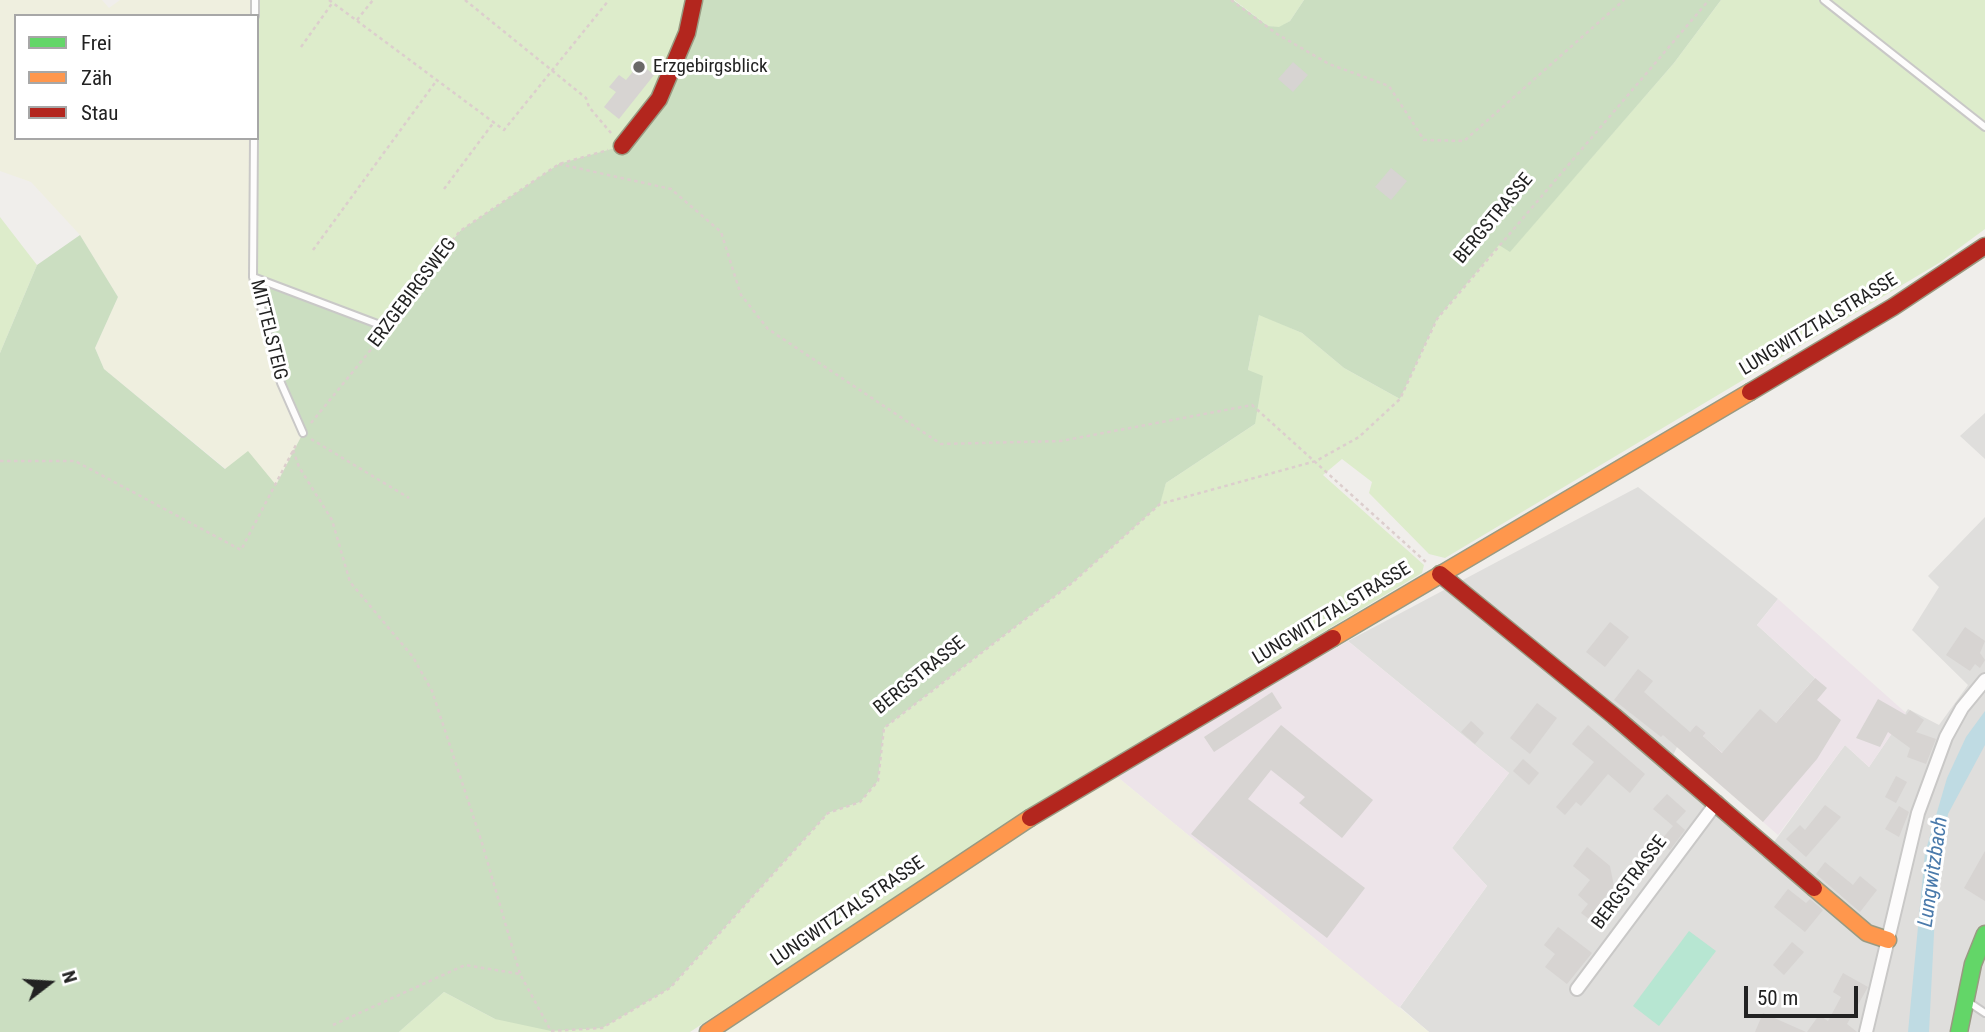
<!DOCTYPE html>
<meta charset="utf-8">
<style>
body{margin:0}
#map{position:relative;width:1985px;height:1032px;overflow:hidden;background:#f0eeeb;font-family:"Roboto Condensed",sans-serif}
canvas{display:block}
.legend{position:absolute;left:14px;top:14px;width:245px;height:126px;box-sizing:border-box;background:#fff;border:2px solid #a7a7a7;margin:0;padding:9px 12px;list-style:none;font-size:21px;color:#222}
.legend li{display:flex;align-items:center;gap:14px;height:35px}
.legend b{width:35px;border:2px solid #a7a7a7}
.north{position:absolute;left:14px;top:948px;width:70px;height:70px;-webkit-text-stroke:5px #fff;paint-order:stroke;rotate:73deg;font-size:19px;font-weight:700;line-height:28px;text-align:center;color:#222}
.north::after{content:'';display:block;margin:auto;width:24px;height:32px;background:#222;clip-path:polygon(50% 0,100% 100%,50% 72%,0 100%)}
.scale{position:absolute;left:1744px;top:986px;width:114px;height:32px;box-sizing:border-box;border:4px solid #222;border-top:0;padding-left:9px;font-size:21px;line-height:24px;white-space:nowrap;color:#222;-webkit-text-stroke:5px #fff;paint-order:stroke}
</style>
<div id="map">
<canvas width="1985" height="1032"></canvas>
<ul class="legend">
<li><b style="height:9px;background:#63d668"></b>Frei</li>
<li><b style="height:9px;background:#ff974d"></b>Zäh</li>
<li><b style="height:9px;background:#b3261e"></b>Stau</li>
</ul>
<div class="north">N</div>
<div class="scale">50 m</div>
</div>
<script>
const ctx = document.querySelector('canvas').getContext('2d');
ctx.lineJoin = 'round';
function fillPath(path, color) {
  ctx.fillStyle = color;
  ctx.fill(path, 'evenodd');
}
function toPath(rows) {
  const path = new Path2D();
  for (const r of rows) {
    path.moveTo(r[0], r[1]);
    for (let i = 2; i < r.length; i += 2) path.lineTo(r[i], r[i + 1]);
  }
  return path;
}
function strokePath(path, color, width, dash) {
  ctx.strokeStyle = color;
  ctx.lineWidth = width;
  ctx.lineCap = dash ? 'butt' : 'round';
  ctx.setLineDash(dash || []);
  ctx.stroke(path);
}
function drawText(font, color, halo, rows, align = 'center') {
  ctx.font = font + ' "Roboto Condensed",sans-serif';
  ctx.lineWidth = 6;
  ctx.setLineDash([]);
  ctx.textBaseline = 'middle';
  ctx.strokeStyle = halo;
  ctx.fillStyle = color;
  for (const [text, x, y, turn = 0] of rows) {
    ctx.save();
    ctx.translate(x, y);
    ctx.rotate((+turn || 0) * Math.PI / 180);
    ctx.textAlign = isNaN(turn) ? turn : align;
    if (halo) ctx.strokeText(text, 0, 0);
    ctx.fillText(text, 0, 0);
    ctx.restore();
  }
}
fillPath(toPath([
 [1985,413,1985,459,1960,436],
 [1638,487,1778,599,1757,625,1815,678,1776,723,1722,753,1703,736,1677,747,1665,772,1763,857,1845,745,1869,767,1908,709,1939,725,1968,685,1912,630,1939,587,1928,576,1985,517,1985,1032,1429,1032,1400,1007,1487,886,1452,848,1509,773,1348,641]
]), '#dfdedc');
fillPath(toPath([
 [1778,599,1906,713,1869,767,1845,745,1778,835,1677,747,1696,725,1706,733,1703,737,1723,753,1776,723,1815,678,1757,625],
 [1348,641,1509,773,1452,848,1487,886,1399,1008,1115,775]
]), '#ede4e9');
fillPath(toPath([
 [0,0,102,0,109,8,120,0,255,0,255,16,16,16,16,138,254,138,303,433,276,485,226,469,104,369,95,348,118,297,80,235,31,182,0,171],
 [1115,775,1429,1032,722,1032,965,867]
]), '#efefdf');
fillPath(toPath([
 [255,0,694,0,687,33,622,146,460,231,418,283,388,328,253,277,254,138,257,138],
 [1234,0,1304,0,1290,21,1279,28,1268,26],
 [1721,0,1985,0,1985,229,1939,263,1445,558,1429,554,1369,493,1372,482,1342,459,1323,475,1424,565,1422,573,1047,797,690,1032,399,1032,444,992,495,1019,670,988,828,813,860,802,878,781,884,728,1072,583,1159,504,1166,483,1255,424,1248,370,1259,314,1302,333,1344,368,1400,399,1437,319,1499,244,1510,251,1674,63],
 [0,217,37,265,0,353]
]), '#ddeccb');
fillPath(toPath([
 [694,0,1233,0,1268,26,1279,27,1290,21,1304,0,1721,0,1674,63,1510,252,1499,245,1437,319,1400,399,1344,368,1302,333,1259,315,1248,370,1263,376,1255,424,1166,483,1160,504,1072,583,884,728,878,781,860,802,828,813,670,988,602,1028,551,1031,495,1019,444,992,399,1032,0,1032,0,353,37,265,80,235,118,297,95,348,104,369,225,469,248,451,276,485,303,433,281,383,253,277,388,328,418,283,460,231,559,164,622,146,659,99]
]), '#cbdec1');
fillPath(toPath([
 [1689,931,1716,951,1659,1026,1633,1006]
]), '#b7e6d2');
fillPath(toPath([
 [1985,711,1985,745,1948,814,1936,894,1929,1032,1908,1032,1925,853,1947,778,1966,737]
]), '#bfdbe3');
fillPath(toPath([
 [1293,62,1308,75,1293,92,1278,79],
 [640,63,654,75,619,119,604,107,616,92,609,87,619,75,626,80],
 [1391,168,1407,181,1391,200,1375,187],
 [1610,622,1629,637,1605,667,1586,652],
 [1965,627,1985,641,1980,653,1985,660,1980,668,1975,664,1970,671,1946,655],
 [1638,669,1653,681,1644,692,1690,732,1696,725,1706,733,1703,736,1722,753,1760,709,1776,723,1815,678,1827,688,1817,700,1841,720,1817,759,1763,822,1663,735,1661,737,1614,700],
 [1272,692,1282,708,1214,752,1204,737],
 [1878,699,1906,715,1910,710,1924,720,1916,732,1936,739,1926,764,1907,757,1910,748,1888,732,1880,747,1856,738],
 [1537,703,1557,718,1530,754,1510,738],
 [1471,721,1484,733,1475,744,1461,732],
 [1281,725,1373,800,1342,838,1299,803,1305,797,1271,770,1248,799,1365,888,1327,938,1191,834],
 [1588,725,1645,774,1630,793,1608,774,1581,806,1576,802,1565,815,1556,807,1594,762,1572,744],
 [1523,759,1539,773,1529,785,1513,771],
 [1896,776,1907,782,1896,803,1885,797],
 [1667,794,1686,811,1676,822,1685,830,1670,850,1660,841,1673,826,1653,809],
 [1825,805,1841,817,1806,857,1786,839,1800,825,1805,830],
 [1899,806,1909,812,1899,837,1885,829],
 [1587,847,1610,866,1614,886,1600,903,1615,915,1604,930,1581,913,1588,904,1578,895,1590,880,1573,866],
 [1985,851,1985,901,1964,888],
 [1825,862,1853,885,1860,876,1877,890,1860,912,1816,874],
 [1788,889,1806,903,1810,899,1823,910,1805,932,1774,907],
 [1558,927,1592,953,1567,984,1545,967,1555,954,1544,945],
 [1792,942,1804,952,1784,975,1773,965],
 [1843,973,1868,987,1847,1024,1857,1032,1807,1032,1819,1015,1828,1021,1841,997,1833,992],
 [1763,1013,1806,1032,1755,1032]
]), '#d7d4d2');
const lane = toPath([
 [1824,0,1985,127],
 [255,16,255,0],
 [254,138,253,277,281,383,303,433],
 [253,277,388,328],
 [1967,1001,1985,1013]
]);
const street = toPath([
 [1577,989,1717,802],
 [1866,1032,1918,813,1946,737,1962,708,1985,680]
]);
const fast = toPath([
 [1959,1032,1973,964,1985,934]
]);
const slow = toPath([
 [1333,638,1750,392],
 [1814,888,1867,933,1888,940],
 [708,1032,1030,818]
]);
const jam = toPath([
 [622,146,659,99,687,33,694,0],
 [1750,392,1893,307,1985,246],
 [1440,574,1614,716,1814,888],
 [1030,818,1333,638]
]);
strokePath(lane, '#c9c8c7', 10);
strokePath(street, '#c9c8c7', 16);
strokePath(fast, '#999a82', 19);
strokePath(slow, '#999a82', 19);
strokePath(jam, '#999a82', 19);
strokePath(toPath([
 [329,0,504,130,609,0],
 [465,0,586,98,589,107,611,133],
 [1231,0,1277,34,1329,64,1389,86,1424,140,1464,141,1624,0],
 [357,20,373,0],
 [301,47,333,2],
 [559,164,671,189,721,232,741,295,768,329,941,444,1061,441,1252,405,1427,563],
 [444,189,494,122],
 [313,250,437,80],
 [394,319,418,283,460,231,559,164,608,150],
 [311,423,382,336],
 [311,439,409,498],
 [293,450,299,467,332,520,350,582,413,657,432,691,482,843,520,974],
 [0,461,75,461,241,550,297,443],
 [333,1025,465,965,520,974,551,1031],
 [551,1031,602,1028,670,988,828,813,860,802,878,781,884,728,1072,583,1160,504,1316,461,1359,437,1400,399,1437,319,1709,0]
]), '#dccecd', 2.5, [3.5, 3.5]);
strokePath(lane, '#fdfcfc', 6);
strokePath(street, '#fdfcfc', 12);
strokePath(fast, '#63d668', 16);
strokePath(slow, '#ff974d', 16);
strokePath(jam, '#b3261e', 16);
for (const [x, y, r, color] of [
 [639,67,7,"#6a6968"]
]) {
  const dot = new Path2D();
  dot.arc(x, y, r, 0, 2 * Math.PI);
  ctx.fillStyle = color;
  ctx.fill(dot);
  strokePath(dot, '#fff', 2.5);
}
drawText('19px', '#222', '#fff', [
 ["Erzgebirgsblick",653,67]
], 'left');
drawText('19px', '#222', '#fff', [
 ["BERGSTRASSE",1494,219,-50],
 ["ERZGEBIRGSWEG",413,293,-53],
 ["LUNGWITZTALSTRASSE",1819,325,-31],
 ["MITTELSTEIG",268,330,76],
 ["LUNGWITZTALSTRASSE",1332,614,-31],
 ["BERGSTRASSE",920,676,-39],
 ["BERGSTRASSE",1630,883,-53],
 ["LUNGWITZTALSTRASSE",848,912,-34]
]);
drawText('italic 21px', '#4a7aab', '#fff', [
 ["Lungwitzbach",1934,872,-82]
]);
</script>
